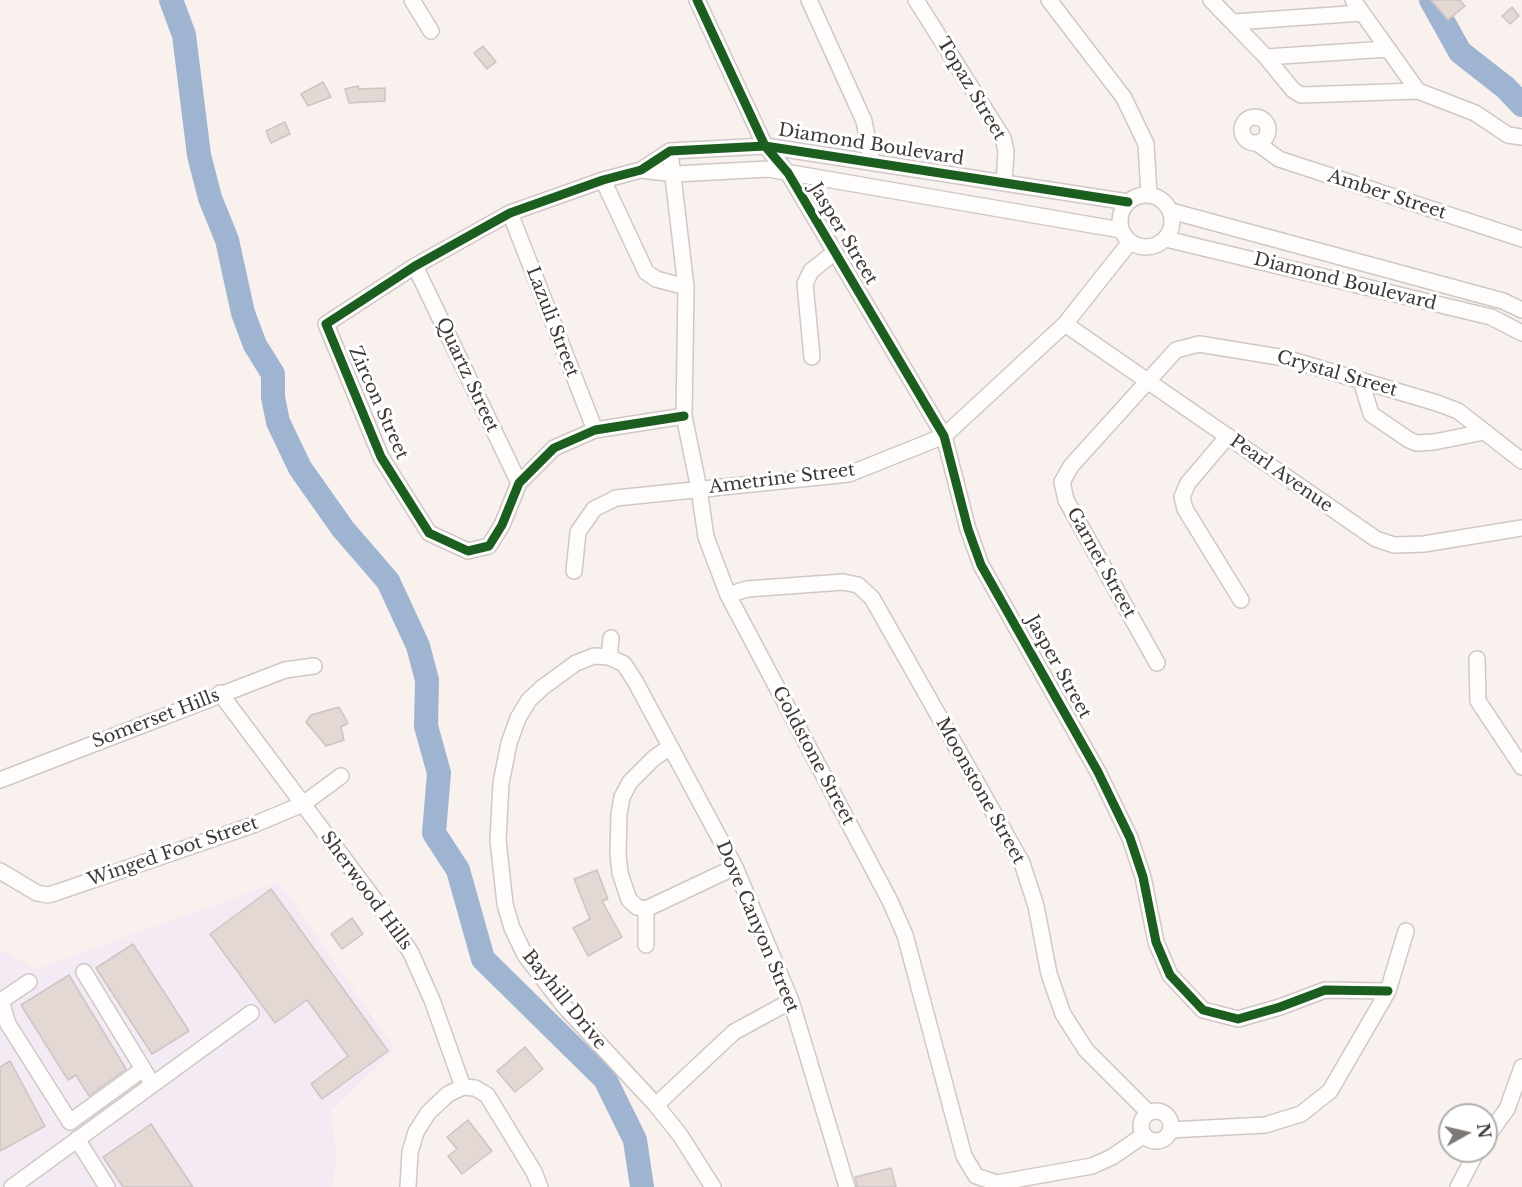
<!DOCTYPE html>
<style>
body{margin:0}
#map{position:relative;width:1522px;height:1187px;overflow:hidden;background:#f9f1ee;font-family:"Libre Baskerville",serif}
canvas{display:block}
.north{position:absolute;left:1438px;top:1103px;width:60px;height:60px;box-sizing:border-box;background:#fff;border:2px solid #b2afaf;border-radius:50%;rotate:82deg;font-size:16px;font-weight:700;line-height:24px;text-align:center;color:#3e3836}
.north::after{content:'';display:block;margin:auto;width:21px;height:27px;background:#7f7976;clip-path:polygon(50% 0,100% 100%,50% 72%,0 100%)}
</style>
<div id="map">
<canvas width="1522" height="1187"></canvas>
<div class="north">N</div>
</div>
<script>
const ctx = document.querySelector('canvas').getContext('2d');
ctx.lineJoin = 'round';
function fillPath(path, color) {
  ctx.fillStyle = color;
  ctx.fill(path, 'evenodd');
}
function toPath(rows) {
  const path = new Path2D();
  for (const r of rows) {
    if (r.length === 3) {
      path.moveTo(r[0] + r[2], r[1]);
      path.arc(r[0], r[1], r[2], 0, 2 * Math.PI);
      continue;
    }
    path.moveTo(r[0], r[1]);
    for (let i = 2; i < r.length; i += 2) path.lineTo(r[i], r[i + 1]);
  }
  return path;
}
function strokePath(path, color, width, dash) {
  ctx.strokeStyle = color;
  ctx.lineWidth = width;
  ctx.lineCap = dash ? 'butt' : 'round';
  ctx.setLineDash(dash || []);
  ctx.stroke(path);
}
function drawText(font, color, halo, rows, align = 'center') {
  ctx.font = font + ' "Libre Baskerville",serif';
  ctx.lineWidth = 6;
  ctx.setLineDash([]);
  ctx.textBaseline = 'middle';
  ctx.strokeStyle = halo;
  ctx.fillStyle = color;
  for (const [text, x, y, turn = 0] of rows) {
    ctx.save();
    ctx.translate(x, y);
    ctx.rotate((+turn || 0) * Math.PI / 180);
    ctx.textAlign = isNaN(turn) ? turn : align;
    if (halo) ctx.strokeText(text, 0, 0);
    ctx.fillText(text, 0, 0);
    ctx.restore();
  }
}
fillPath(toPath([
 [279,882,395,1049,331,1111,337,1161,332,1187,0,1187,0,949,36,969]
]), '#f3eaf4');
strokePath(toPath([
 [171,0,184,35,199,155,210,198,227,240,243,313,255,345,273,374,273,397,278,422,300,468,343,529,388,581,418,646,427,680,426,726,439,773,434,833,458,870,483,959,605,1079,635,1140,642,1187],
 [1431,0,1460,52,1506,88,1522,105]
]), '#9fb4d1', 24);
const building = toPath([
 [1431,0,1460,0,1465,6,1448,20,1431,0],
 [1512,7,1519,16,1510,24,1502,16,1512,7],
 [483,46,496,62,487,69,474,53,483,46],
 [323,82,331,97,308,106,301,94,323,82],
 [358,86,359,89,385,88,385,101,349,103,345,89,358,86],
 [285,122,290,134,271,143,266,131,285,122],
 [339,707,348,723,341,727,344,740,326,746,306,722,311,715,339,707],
 [597,870,608,899,602,901,622,937,588,956,573,928,590,919,574,879,597,870],
 [271,889,388,1051,322,1099,311,1084,348,1056,307,1000,275,1023,210,934,271,889],
 [352,918,363,934,342,949,331,934,352,918],
 [133,944,189,1031,152,1054,96,968,133,944],
 [69,975,126,1069,89,1096,76,1075,68,1080,21,1005,69,975],
 [525,1047,543,1069,515,1092,497,1071,525,1047],
 [10,1061,45,1126,0,1151,0,1067,10,1061],
 [468,1120,492,1151,462,1174,448,1156,457,1149,447,1137,468,1120],
 [151,1124,193,1187,123,1187,103,1157,151,1124],
 [891,1168,896,1187,857,1187,855,1177,891,1168]
]);
fillPath(building, '#e3d8d3');
strokePath(building, '#cbc5c3', 1.5);
const minor = toPath([
 [412,0,431,31],
 [697,0,765,146,788,173,944,436,968,529,981,565,1098,772,1130,838,1143,877,1156,942,1170,975,1203,1010,1238,1019,1280,1007,1325,990,1388,991],
 [809,0,864,121,872,162],
 [916,0,1003,138,1006,151,1004,183],
 [1049,0,1124,98,1146,144,1149,195],
 [1211,0,1266,57,1293,90,1301,95,1418,91,1475,113,1508,135,1522,137],
 [1353,0,1418,91],
 [1234,22,1362,13],
 [1266,57,1388,49],
 [1255,130,13],
 [1257,143,1279,159,1522,239],
 [670,151,686,287,684,416,699,489,706,537,728,595,890,901,905,935,964,1156,976,1176,997,1183,1092,1166,1112,1157,1144,1135],
 [641,170,675,174,768,169,1121,230],
 [603,180,646,272,656,279,686,287],
 [1146,221,26],
 [1171,211,1503,301,1522,310],
 [510,213,595,430],
 [1166,239,1491,317,1522,333],
 [415,266,519,483],
 [1065,324,1376,539,1394,545,1424,544,1522,528],
 [812,357,805,284,811,271,835,252],
 [1361,380,1371,414,1409,440,1417,443,1434,442,1484,432],
 [684,416,595,430,554,448,519,483,502,525,489,546,468,551,429,533,381,457,326,324,415,266,510,213,603,180,641,170,670,151,765,146,1128,202],
 [1228,436,1188,483,1182,497,1185,509,1241,600],
 [574,571,578,532,594,509,616,498,849,474,944,436,1065,324,1130,242],
 [728,595,747,589,843,582,858,585,872,598,1022,863,1036,906,1049,974,1063,1014,1086,1050,1149,1113],
 [609,657,611,638],
 [1477,659,1478,701,1522,767],
 [1157,663,1066,500,1062,482,1071,466,1176,350,1199,344,1285,358,1437,403,1458,411,1522,461],
 [220,693,389,919,411,953,432,1000,463,1087],
 [670,747,654,758,630,782,622,797,619,814,618,854,620,873,629,900,637,907,646,909,735,867],
 [0,780,285,670,314,666],
 [0,871,37,893,48,895,58,892,253,825,303,804,341,776],
 [646,945,646,909],
 [84,972,148,1077],
 [29,982,1,1001,8,1024,70,1122,143,1069],
 [463,1087,475,1088,487,1095,534,1172,540,1187],
 [656,1105,734,1032,791,1001],
 [1156,1126,15],
 [1170,1130,1265,1125,1301,1114,1330,1091,1388,991,1406,931],
 [1486,1138,1507,1109,1522,1067],
 [77,1139,107,1187],
 [12,1187,251,1013],
 [408,1187,410,1152,416,1132,428,1113,448,1094,463,1087],
 [713,1187,680,1135,656,1105,564,1006,525,955,512,928,505,904,498,840,501,783,509,743,518,718,529,700,543,687,576,663,594,656,609,657,624,664,635,681,735,867,791,1001,847,1187],
 [1458,1187,1477,1151]
]);
strokePath(minor, '#cfc8c6', 18);
strokePath(minor, '#fefdfc', 15);
strokePath(toPath([
 [697,0,765,146,788,173,944,436,968,529,981,565,1098,772,1130,838,1143,877,1156,942,1170,975,1203,1010,1238,1019,1280,1007,1325,990,1388,991],
 [684,416,595,430,554,448,519,483,502,525,489,546,468,551,429,533,381,457,326,324,415,266,510,213,603,180,641,170,670,151,765,146,1128,202]
]), '#1b5e20', 9);
drawText('18px', '#3e3836', '#fff', [
 ["Topaz Street",971,89,59],
 ["Diamond Boulevard",871,145,9],
 ["Amber Street",1387,195,18],
 ["Jasper Street",843,234,59],
 ["Diamond Boulevard",1345,282,14],
 ["Lazuli Street",552,322,69],
 ["Crystal Street",1337,374,16],
 ["Quartz Street",467,375,65],
 ["Zircon Street",378,403,66],
 ["Pearl Avenue",1281,474,35],
 ["Ametrine Street",782,479,-7],
 ["Garnet Street",1101,563,61],
 ["Jasper Street",1058,667,61],
 ["Somerset Hills",156,719,-21],
 ["Goldstone Street",813,756,62],
 ["Moonstone Street",980,791,61],
 ["Winged Foot Street",173,852,-19],
 ["Sherwood Hills",366,891,54],
 ["Dove Canyon Street",757,927,67],
 ["Bayhill Drive",564,1000,51]
]);
</script>
